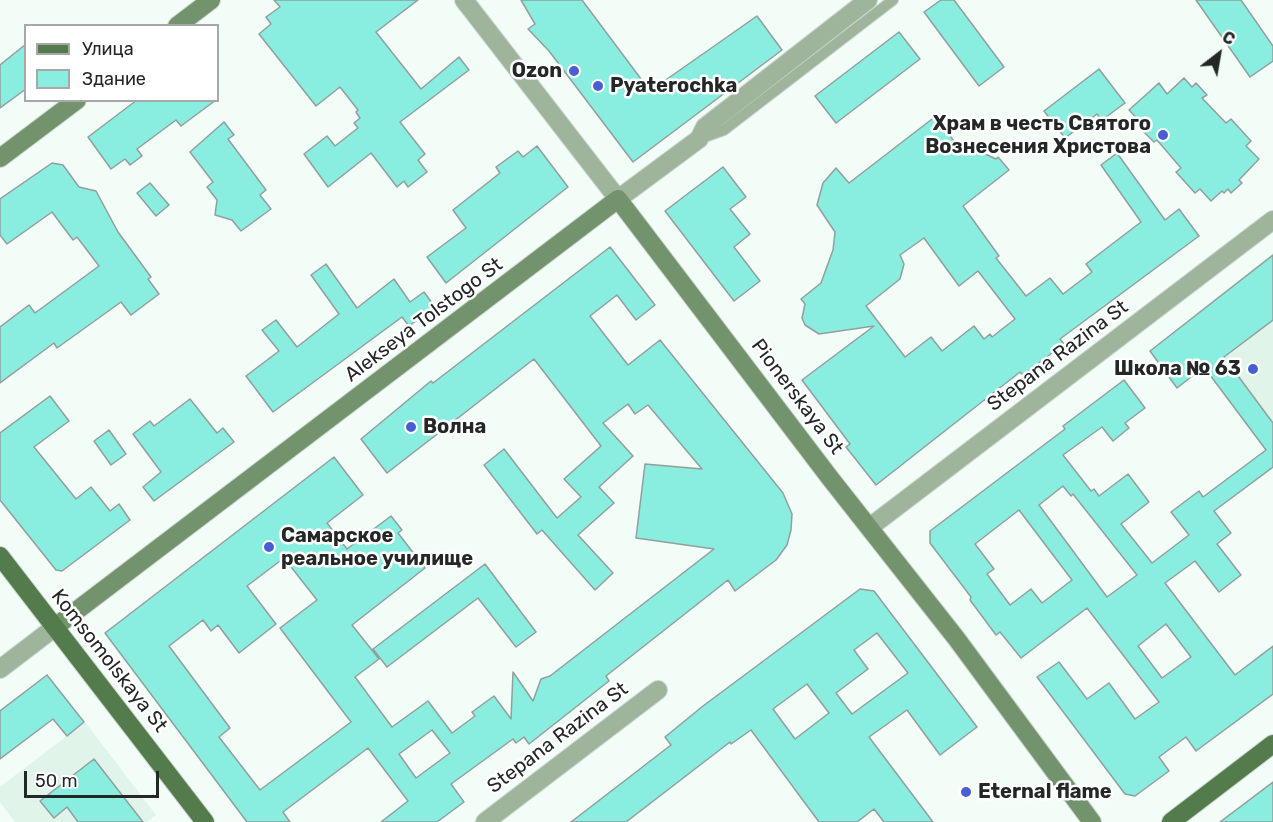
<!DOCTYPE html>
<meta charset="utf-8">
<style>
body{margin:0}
#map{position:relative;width:1273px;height:822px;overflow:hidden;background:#f1fdf6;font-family:Rubik,sans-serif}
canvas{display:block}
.legend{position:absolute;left:24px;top:24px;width:195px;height:78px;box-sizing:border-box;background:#fff;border:2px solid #a7a9a8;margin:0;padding:8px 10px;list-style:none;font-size:18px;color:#232725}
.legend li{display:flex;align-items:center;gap:12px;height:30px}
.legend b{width:30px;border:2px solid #a7a9a8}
.north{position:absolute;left:1189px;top:24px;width:60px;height:60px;-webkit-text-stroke:4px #fff;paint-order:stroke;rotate:31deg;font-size:16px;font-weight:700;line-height:24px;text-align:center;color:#232725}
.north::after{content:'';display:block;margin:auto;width:21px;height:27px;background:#232725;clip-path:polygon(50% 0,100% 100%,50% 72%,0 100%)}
.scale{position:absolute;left:24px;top:771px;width:135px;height:27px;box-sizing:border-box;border:3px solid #232725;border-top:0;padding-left:8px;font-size:18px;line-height:21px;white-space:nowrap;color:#232725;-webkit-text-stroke:4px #fff;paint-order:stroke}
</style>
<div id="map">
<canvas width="1273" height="822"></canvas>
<ul class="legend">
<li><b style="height:8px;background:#547b4c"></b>Улица</li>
<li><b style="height:16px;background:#89eedf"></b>Здание</li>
</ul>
<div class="north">С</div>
<div class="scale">50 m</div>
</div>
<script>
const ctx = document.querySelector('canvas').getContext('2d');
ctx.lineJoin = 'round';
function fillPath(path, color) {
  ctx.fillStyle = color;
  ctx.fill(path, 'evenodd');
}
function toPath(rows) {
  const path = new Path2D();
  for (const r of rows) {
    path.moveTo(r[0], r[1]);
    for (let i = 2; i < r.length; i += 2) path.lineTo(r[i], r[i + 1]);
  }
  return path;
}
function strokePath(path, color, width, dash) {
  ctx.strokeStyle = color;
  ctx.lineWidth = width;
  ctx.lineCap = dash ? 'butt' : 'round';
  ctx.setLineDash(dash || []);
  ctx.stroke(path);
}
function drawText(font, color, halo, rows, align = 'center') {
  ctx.font = font + ' Rubik,sans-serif';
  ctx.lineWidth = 5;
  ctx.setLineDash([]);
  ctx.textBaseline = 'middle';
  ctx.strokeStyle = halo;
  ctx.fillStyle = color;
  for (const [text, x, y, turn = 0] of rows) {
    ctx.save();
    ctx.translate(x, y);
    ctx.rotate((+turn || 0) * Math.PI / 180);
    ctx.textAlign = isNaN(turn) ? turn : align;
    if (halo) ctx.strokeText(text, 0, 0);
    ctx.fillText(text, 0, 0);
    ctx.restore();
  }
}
fillPath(toPath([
 [1273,253,1273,423,1194,315],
 [85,722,156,815,147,822,15,822,0,802,0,787]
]), '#e0f4e9');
const building = toPath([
 [274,0,418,0,376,32,421,89,459,57,469,70,400,122,425,154,418,160,427,172,408,187,404,181,397,187,371,153,328,187,304,154,327,136,335,146,358,128,354,123,360,118,356,112,358,110,340,87,316,106,259,34,271,24,266,17,280,7,274,0],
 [521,0,582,0,650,91,757,16,782,50,633,162,549,51,528,29,535,24,521,0],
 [941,0,954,0,1004,67,979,86,924,12,941,0],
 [1196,0,1241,0,1273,46,1273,61,1250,77,1196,0],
 [899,32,920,59,836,123,815,96,899,32],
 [26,44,26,89,0,108,0,65,26,44],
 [1099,69,1125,103,1102,120,1097,114,1065,138,1044,111,1099,69],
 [1184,78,1192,87,1196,83,1207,95,1202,98,1226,123,1231,119,1251,141,1246,146,1259,159,1239,180,1242,183,1231,193,1228,189,1224,193,1222,191,1211,201,1200,189,1195,193,1176,172,1181,168,1157,140,1154,142,1143,131,1146,128,1129,110,1159,83,1167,94,1184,78],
 [137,100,216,100,181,126,176,120,137,149,142,156,130,165,125,159,111,169,88,137,137,100],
 [936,116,963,154,981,152,996,159,998,157,1009,170,963,206,999,256,996,258,1026,296,1050,278,1063,294,1092,272,1086,264,1141,222,1101,165,1117,153,1165,220,1179,209,1199,236,1060,339,1064,344,1023,375,1020,372,876,485,846,447,850,444,802,380,874,326,819,334,805,325,802,318,805,304,801,299,821,283,833,250,835,232,817,205,823,183,836,168,849,183,936,116],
 [924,238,959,286,978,271,1015,319,992,337,990,334,984,339,974,326,942,351,931,337,905,357,866,306,900,279,904,264,900,255,924,238],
 [224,122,234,135,228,139,266,190,260,195,271,209,241,231,232,220,215,215,217,200,207,187,213,182,190,152,224,122],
 [537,146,568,187,446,283,427,257,466,228,453,210,500,173,496,167,518,151,523,157,537,146],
 [52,163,63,165,79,187,96,191,118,232,151,277,148,279,159,294,131,315,121,302,57,348,54,343,0,383,0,327,29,305,35,313,99,266,77,237,73,240,52,212,7,244,0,235,0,199,52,163],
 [723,167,746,197,730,209,750,234,734,247,760,281,734,301,665,211,723,167],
 [150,183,169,205,156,216,137,193,150,183],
 [610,247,655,305,636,320,617,295,590,316,628,365,660,340,783,493,792,514,791,530,787,545,776,560,735,591,728,580,606,676,609,681,529,744,524,737,516,743,513,739,451,784,464,802,437,822,381,822,408,801,368,748,283,812,290,822,247,822,105,633,334,457,363,495,327,523,347,549,391,516,402,530,398,533,425,568,352,625,379,659,355,677,392,727,428,701,452,733,475,716,472,712,494,696,511,719,513,672,533,701,541,679,550,676,714,549,636,538,645,464,702,469,648,405,635,414,628,404,603,423,633,456,599,487,614,503,578,535,613,573,595,590,542,530,537,534,484,465,504,449,557,518,581,497,564,479,601,446,534,359,387,473,361,439,431,381,433,383,610,247],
 [284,558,317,600,280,628,351,722,260,790,219,737,230,728,169,646,203,620,211,631,218,625,239,653,276,624,247,586,284,558],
 [432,730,450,753,416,778,399,754,432,730],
 [1273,255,1273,320,1224,357,1273,423,1273,467,1214,511,1231,533,1217,544,1241,575,1219,592,1195,561,1165,583,1235,675,1273,646,1273,694,1196,751,1186,737,1159,757,1169,771,1135,796,1125,794,1037,677,1059,662,1087,699,1109,683,1135,719,1159,702,1087,608,1021,658,1000,632,996,635,970,600,971,597,930,543,930,531,1065,429,1063,426,1124,380,1145,408,1125,423,1129,428,1113,441,1102,427,1063,455,1091,491,1094,489,1099,496,1128,474,1149,502,1121,524,1152,563,1189,535,1171,512,1199,491,1203,497,1266,450,1204,367,1177,388,1150,351,1273,255],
 [1063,486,1071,496,1073,494,1137,575,1107,597,1039,505,1063,486],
 [1019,510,1072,580,1042,603,1031,589,1010,605,987,574,994,569,975,544,1019,510],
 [1166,624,1191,657,1162,678,1138,646,1166,624],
 [326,264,357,308,394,279,410,302,424,292,435,307,409,326,402,317,273,412,246,376,279,351,262,330,276,320,297,347,339,314,311,275,326,264],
 [50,396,69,421,34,447,76,499,91,487,110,511,119,504,130,520,62,571,56,570,0,500,0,433,50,396],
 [190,399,217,433,223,428,234,442,154,501,143,487,161,472,133,434,150,421,154,426,190,399],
 [109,430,126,454,111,465,94,441,109,430],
 [485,564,536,632,516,647,478,598,387,667,373,649,485,564],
 [860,589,874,591,977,727,940,755,907,710,869,737,933,822,884,822,874,809,857,822,819,822,751,730,731,744,730,742,626,822,571,822,671,745,665,737,703,706,860,589],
 [877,633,908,673,852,714,836,693,868,669,854,650,877,633],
 [807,684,829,713,795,739,773,709,807,684],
 [47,675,84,722,67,736,53,719,0,759,0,711,47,675],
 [94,759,143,822,78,822,67,807,54,818,40,801,94,759],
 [1273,782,1273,822,1220,822,1273,782]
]);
fillPath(building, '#89eedf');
strokePath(building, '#929f9d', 1.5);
const lane = toPath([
 [699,139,724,130,893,0]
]);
const street = toPath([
 [464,0,618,199,699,139,705,127,868,0],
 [870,527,1273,220],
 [0,669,55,627],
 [485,822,658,690]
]);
const secondary = toPath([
 [177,26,211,0],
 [0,158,77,100],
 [55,627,618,199,830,478,956,638,1092,822]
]);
const primary = toPath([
 [0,556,205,822],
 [1171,822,1273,744]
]);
strokePath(lane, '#ccd6d0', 12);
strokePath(street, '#ccd6d0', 20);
strokePath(secondary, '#ccd6d0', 20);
strokePath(primary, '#ccd6d0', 20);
strokePath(lane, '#9fb59b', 10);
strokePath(street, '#9fb59b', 18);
strokePath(secondary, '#73936d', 18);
strokePath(primary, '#547b4c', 18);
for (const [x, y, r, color] of [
 [574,71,6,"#485fd3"],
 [598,86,6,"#485fd3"],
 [1163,135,6,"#485fd3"],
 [1253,369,6,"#485fd3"],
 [411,427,6,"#485fd3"],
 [269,547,6,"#485fd3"],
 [966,792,6,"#485fd3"]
]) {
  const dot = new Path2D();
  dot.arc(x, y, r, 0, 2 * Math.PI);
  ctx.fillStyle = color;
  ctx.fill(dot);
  strokePath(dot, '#fff', 2);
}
drawText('bold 20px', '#232725', '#fff', [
 ["Ozon",562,71,"right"],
 ["Pyaterochka",610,86],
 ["Храм в честь Святого",1151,124,"right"],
 ["Вознесения Христова",1151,147,"right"],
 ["Школа № 63",1241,369,"right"],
 ["Волна",423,427],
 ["Самарское",281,536],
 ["реальное училище",281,559],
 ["Eternal flame",978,792]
], 'left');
drawText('20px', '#232725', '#fff', [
 ["Alekseya Tolstogo St",424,320,-37],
 ["Stepana Razina St",1058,356,-37],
 ["Pionerskaya St",797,397,53],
 ["Komsomolskaya St",109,661,52],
 ["Stepana Razina St",558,738,-37]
]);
</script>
